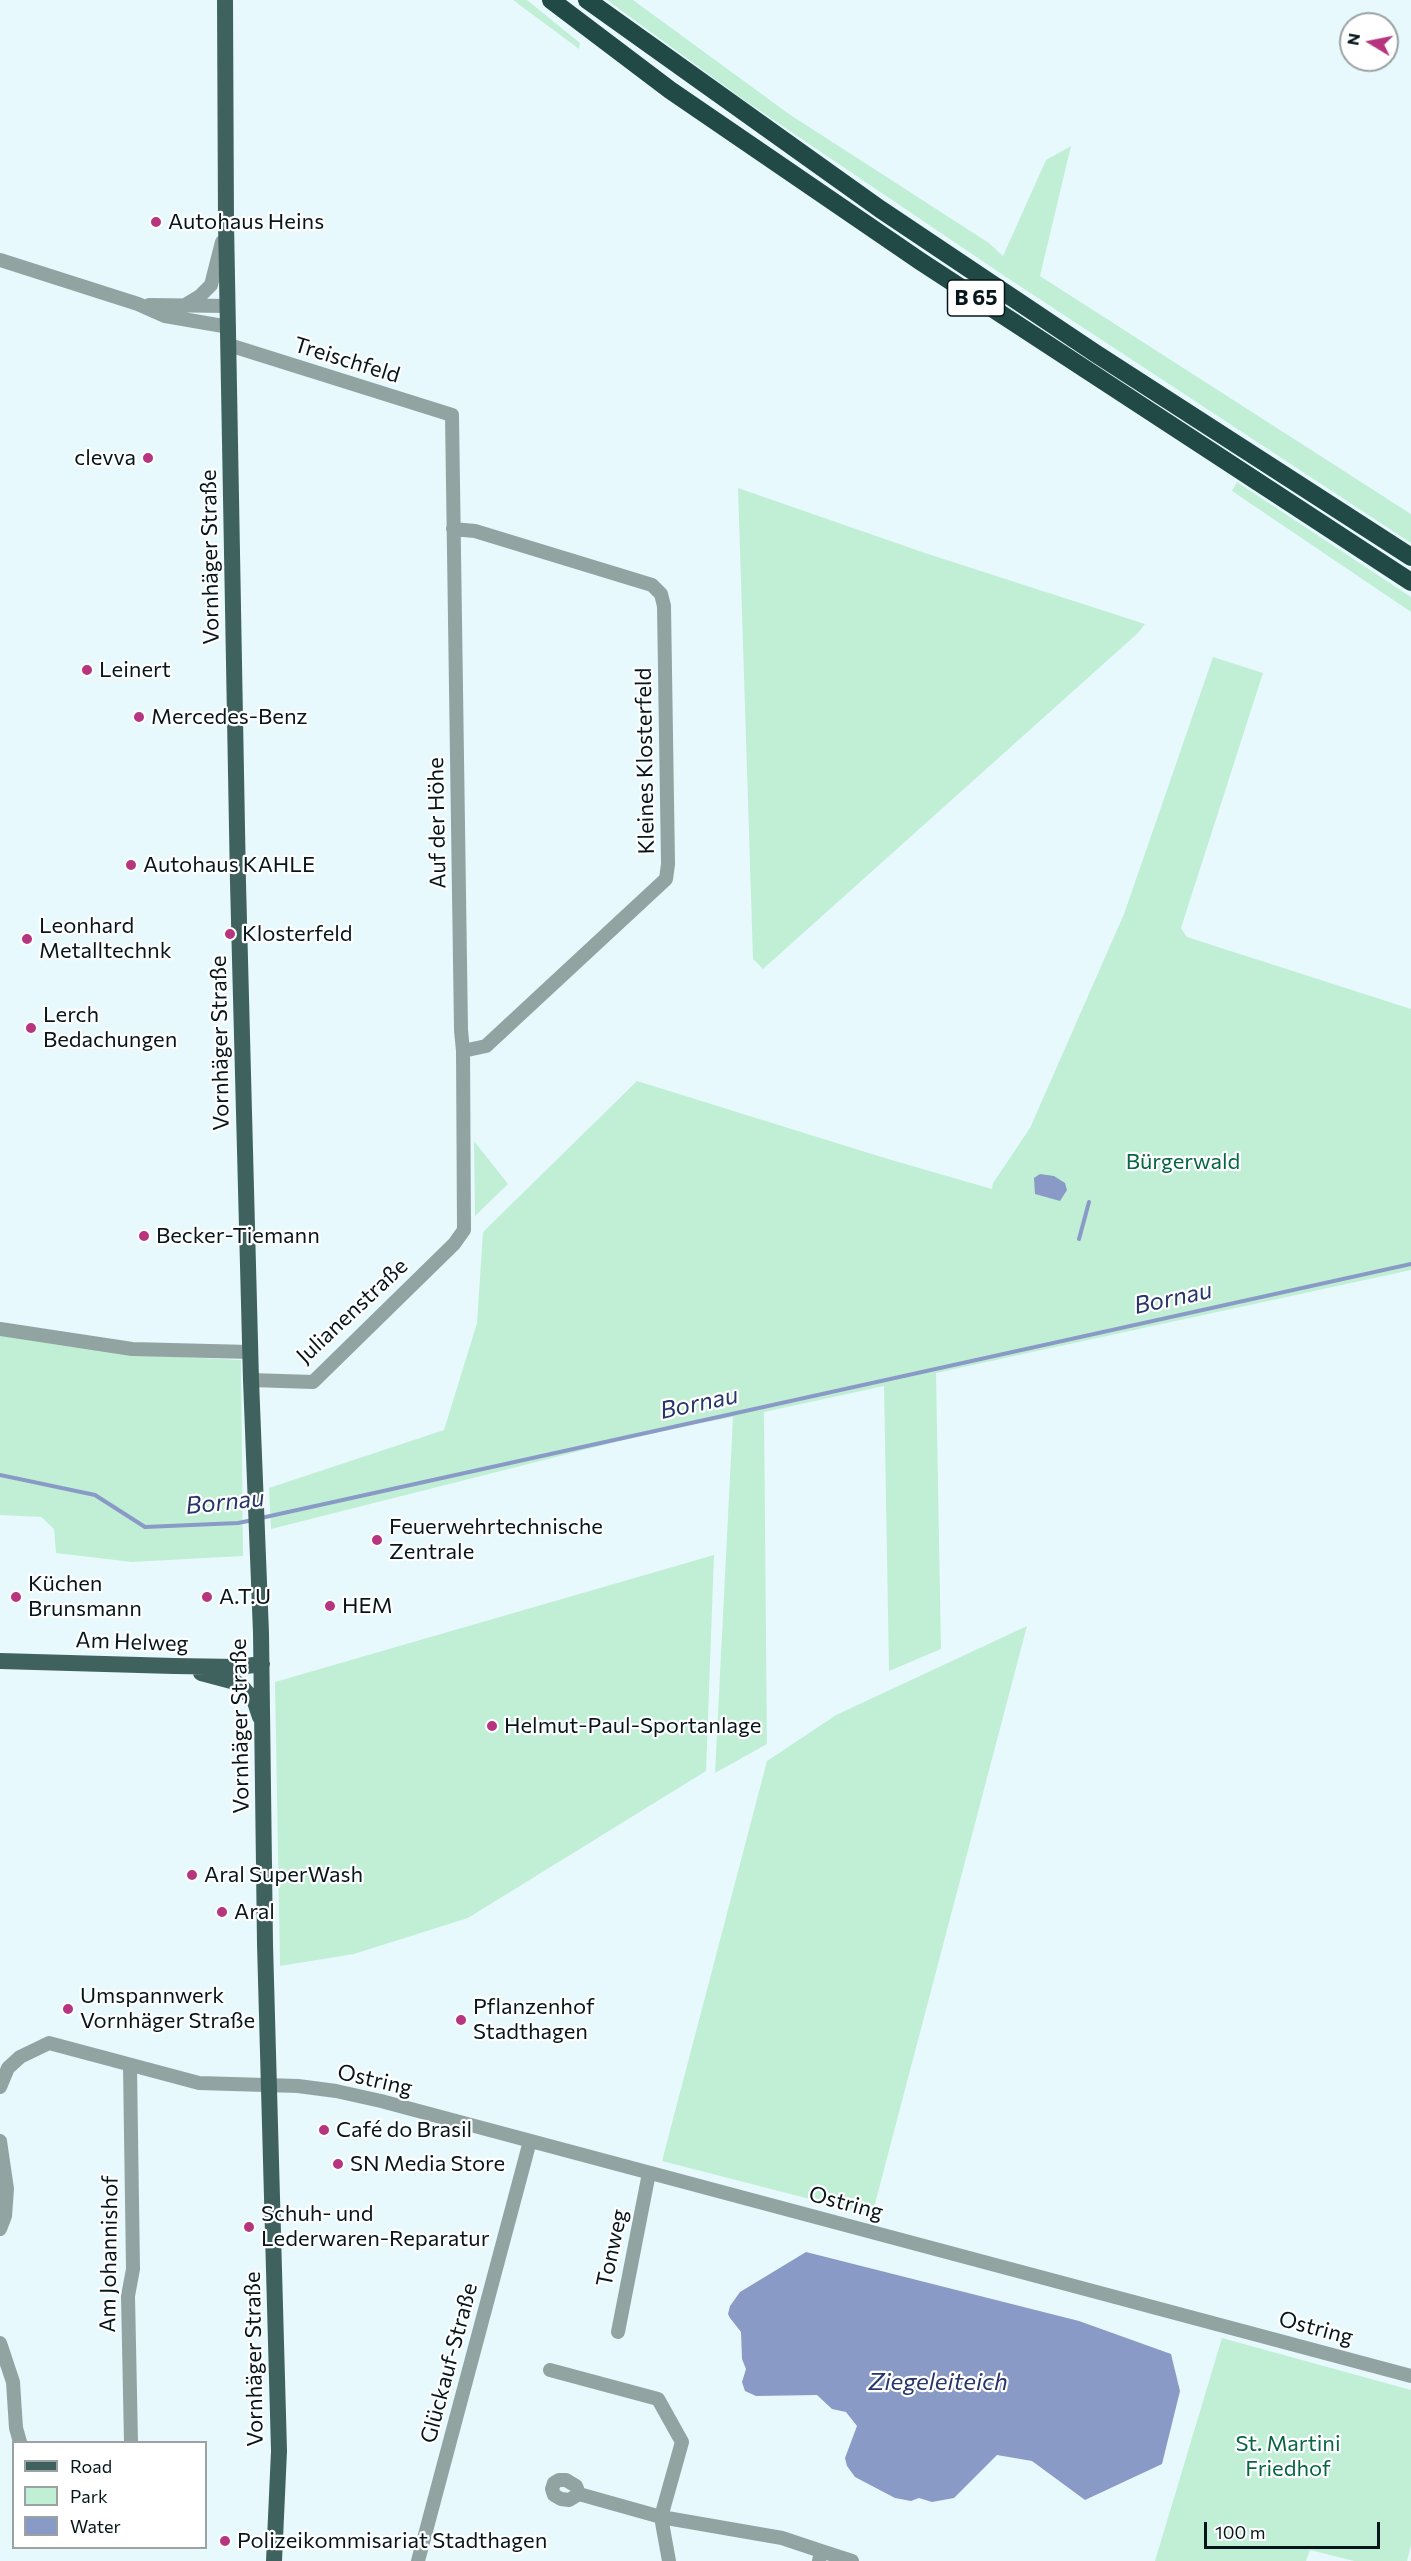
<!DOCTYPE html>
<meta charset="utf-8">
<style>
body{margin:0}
#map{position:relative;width:1411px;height:2561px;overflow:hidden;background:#e8f9fd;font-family:Commissioner,sans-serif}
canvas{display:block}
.legend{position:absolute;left:12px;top:2441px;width:195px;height:108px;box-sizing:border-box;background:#fff;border:2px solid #9ba2a3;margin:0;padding:8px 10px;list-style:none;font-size:18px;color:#06161a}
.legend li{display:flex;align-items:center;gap:12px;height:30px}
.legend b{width:30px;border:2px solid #9ba2a3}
.north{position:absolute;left:1339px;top:12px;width:60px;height:60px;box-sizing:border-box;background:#fff;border:2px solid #9ba2a3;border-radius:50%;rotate:280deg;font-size:16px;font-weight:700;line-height:24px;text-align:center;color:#06161a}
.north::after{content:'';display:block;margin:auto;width:21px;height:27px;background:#b7357e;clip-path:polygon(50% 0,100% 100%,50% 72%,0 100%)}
.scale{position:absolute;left:1204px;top:2522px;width:176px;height:27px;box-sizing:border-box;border:3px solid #06161a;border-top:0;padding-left:8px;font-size:18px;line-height:21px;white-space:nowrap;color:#06161a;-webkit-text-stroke:4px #fff;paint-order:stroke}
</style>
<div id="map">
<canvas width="1411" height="2561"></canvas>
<ul class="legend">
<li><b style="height:8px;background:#40625e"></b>Road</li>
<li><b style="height:16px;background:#c1efd6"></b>Park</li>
<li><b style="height:16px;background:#8a9ac6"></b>Water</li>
</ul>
<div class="north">N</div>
<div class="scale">100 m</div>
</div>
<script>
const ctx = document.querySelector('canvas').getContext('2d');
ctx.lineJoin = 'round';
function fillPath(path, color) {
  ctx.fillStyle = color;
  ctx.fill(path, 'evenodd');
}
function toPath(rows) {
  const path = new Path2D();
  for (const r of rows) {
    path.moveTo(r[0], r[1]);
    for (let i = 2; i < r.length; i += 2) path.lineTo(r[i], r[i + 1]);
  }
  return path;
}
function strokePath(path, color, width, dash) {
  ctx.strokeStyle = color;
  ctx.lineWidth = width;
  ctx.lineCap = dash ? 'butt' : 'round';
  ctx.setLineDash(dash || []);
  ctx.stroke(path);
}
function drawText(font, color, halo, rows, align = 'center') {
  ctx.font = font + ' Commissioner,sans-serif';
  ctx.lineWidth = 4.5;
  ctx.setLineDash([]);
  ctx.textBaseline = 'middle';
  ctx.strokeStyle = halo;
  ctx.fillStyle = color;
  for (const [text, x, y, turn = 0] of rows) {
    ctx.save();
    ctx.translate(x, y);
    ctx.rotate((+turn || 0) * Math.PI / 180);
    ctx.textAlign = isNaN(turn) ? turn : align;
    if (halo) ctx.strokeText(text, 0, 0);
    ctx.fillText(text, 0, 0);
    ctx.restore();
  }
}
fillPath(toPath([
 [513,0,527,0,580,43,579,49],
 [607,0,633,0,789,114,989,243,1003,256,1046,160,1071,146,1040,276,1411,514,1411,543,1006,277,741,98],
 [1237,482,1411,597,1411,612,1232,491],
 [738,488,925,553,1145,624,1138,633,763,969,753,959],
 [1213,657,1263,673,1181,928,1187,937,1411,1009,1411,1270,936,1373,941,1649,889,1671,884,1386,764,1412,767,1744,715,1773,733,1417,663,1430,271,1529,269,1488,444,1430,477,1323,483,1232,637,1081,888,1159,992,1189,993,1183,1030,1128,1124,914],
 [474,1141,508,1184,475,1216],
 [0,1333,141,1355,241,1360,243,1556,132,1562,56,1553,54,1529,41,1517,0,1515],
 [714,1555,706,1771,468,1918,354,1954,280,1966,275,1682],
 [1027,1626,872,2215,662,2161,767,1761,836,1715],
 [1222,2338,1411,2390,1411,2545,1407,2561,1354,2561,1310,2550,1306,2561,1155,2561]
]), '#c1efd6');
fillPath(toPath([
 [1040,1174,1054,1176,1065,1183,1067,1190,1060,1201,1035,1194,1034,1178],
 [806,2252,1079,2321,1171,2354,1180,2391,1162,2464,1085,2500,1032,2461,997,2455,954,2498,932,2502,919,2498,911,2501,895,2498,855,2477,847,2466,845,2458,857,2426,846,2412,832,2409,817,2395,756,2396,745,2391,742,2382,746,2369,742,2359,741,2332,730,2318,728,2314,730,2306,740,2292]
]), '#8a9ac6');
strokePath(toPath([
 [1079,1239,1089,1202],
 [0,1475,95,1495,145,1527,238,1523,253,1520],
 [261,1518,1411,1264]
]), '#8a9ac6', 4);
strokePath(toPath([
 [0,260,138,304,165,316,229,327],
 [149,305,228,306],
 [182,307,200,296,211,285,222,242],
 [229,345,452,415,461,1030,463,1051,464,1230,454,1244,313,1382,251,1380],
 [453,529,475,531,652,585,661,594,664,606,668,864,666,879,486,1046,463,1051],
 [0,1329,132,1349,250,1352],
 [130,2066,133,2269,128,2296,131,2442],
 [0,2087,8,2068,20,2057,49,2043,199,2083,298,2086,336,2091,381,2101,1411,2376],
 [0,2141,7,2189,5,2216,0,2229],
 [618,2332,649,2173],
 [0,2343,13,2382,16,2428,20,2442],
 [550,2370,658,2399,682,2442,661,2517,669,2561],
 [579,2494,576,2486,566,2480,559,2480,554,2483,552,2489,554,2495,561,2499,569,2500,579,2494,661,2517,782,2538,821,2551,819,2561],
 [821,2551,852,2561],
 [418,2561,530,2141]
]), '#92a4a2', 14);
strokePath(toPath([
 [225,0,226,222,238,883,251,1380,261,1633,265,1944,279,2451,274,2561],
 [0,1661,174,1666,238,1667,262,1664],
 [201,1673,235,1682,242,1687,255,1702,260,1717]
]), '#40625e', 16);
strokePath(toPath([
 [551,0,670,90,920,261,1411,582],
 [587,0,880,209,1095,353,1411,557]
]), '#214a47', 18);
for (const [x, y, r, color] of [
 [156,222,6,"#b7357e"],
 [148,458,6,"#b7357e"],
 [87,670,6,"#b7357e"],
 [139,717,6,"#b7357e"],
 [131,865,6,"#b7357e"],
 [230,934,6,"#b7357e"],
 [27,939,6,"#b7357e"],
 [31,1028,6,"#b7357e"],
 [144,1236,6,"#b7357e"],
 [377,1540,6,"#b7357e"],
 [16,1597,6,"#b7357e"],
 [207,1597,6,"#b7357e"],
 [330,1606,6,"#b7357e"],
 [492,1726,6,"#b7357e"],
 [192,1875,6,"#b7357e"],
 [222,1912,6,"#b7357e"],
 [68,2009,6,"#b7357e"],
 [461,2020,6,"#b7357e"],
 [324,2130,6,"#b7357e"],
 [338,2164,6,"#b7357e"],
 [249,2227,6,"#b7357e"],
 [225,2541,6,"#b7357e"]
]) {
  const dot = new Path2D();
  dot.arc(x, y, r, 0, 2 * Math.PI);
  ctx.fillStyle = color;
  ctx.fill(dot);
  strokePath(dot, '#fff', 2);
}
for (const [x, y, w] of [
 [976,298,57]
]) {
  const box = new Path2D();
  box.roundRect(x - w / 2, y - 18, w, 36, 4.5);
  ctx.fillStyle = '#fff';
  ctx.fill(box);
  strokePath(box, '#06161a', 1.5);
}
drawText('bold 21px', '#06161a', null, [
 ["B 65",976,298]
]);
drawText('22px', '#06161a', '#fff', [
 ["Autohaus Heins",168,222],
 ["clevva",136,458,"right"],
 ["Leinert",99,670],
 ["Mercedes-Benz",151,717],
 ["Autohaus KAHLE",143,865],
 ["Leonhard",39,926],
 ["Metalltechnk",39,951],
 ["Klosterfeld",242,934],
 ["Lerch",43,1015],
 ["Bedachungen",43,1040],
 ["Becker-Tiemann",156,1236],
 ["Feuerwehrtechnische",389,1527],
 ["Zentrale",389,1552],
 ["Küchen",28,1584],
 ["Brunsmann",28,1609],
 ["A.T.U",219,1597],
 ["HEM",342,1606],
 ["Helmut-Paul-Sportanlage",504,1726],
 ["Aral SuperWash",204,1875],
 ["Aral",234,1912],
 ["Umspannwerk",80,1996],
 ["Vornhäger Straße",80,2021],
 ["Pflanzenhof",473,2007],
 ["Stadthagen",473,2032],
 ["Café do Brasil",336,2130],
 ["SN Media Store",350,2164],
 ["Schuh- und",261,2214],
 ["Lederwaren-Reparatur",261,2239],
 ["Polizeikommisariat Stadthagen",237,2541]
], 'left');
drawText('22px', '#06161a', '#fff', [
 ["Treischfeld",347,360,17],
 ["Vornhäger Straße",210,557,-91],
 ["Kleines Klosterfeld",645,761,-91],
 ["Auf der Höhe",437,823,-91],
 ["Vornhäger Straße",220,1043,-91],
 ["Julianenstraße",352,1311,-43],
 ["Am Helweg",132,1642,2],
 ["Vornhäger Straße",240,1726,-91],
 ["Ostring",375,2080,13],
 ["Ostring",846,2203,15],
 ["Tonweg",612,2248,-78],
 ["Am Johannishof",109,2254,-89],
 ["Ostring",1316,2328,15],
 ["Vornhäger Straße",254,2359,-91],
 ["Glückauf-Straße",449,2363,-75]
]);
drawText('22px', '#076644', '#fff', [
 ["Bürgerwald",1183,1162],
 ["St. Martini",1288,2444],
 ["Friedhof",1288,2469]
]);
drawText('italic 24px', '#26356c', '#fff', [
 ["Bornau",1173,1298,-12],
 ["Bornau",699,1403,-12],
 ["Bornau",225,1502,-6],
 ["Ziegeleiteich",938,2382]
]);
</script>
